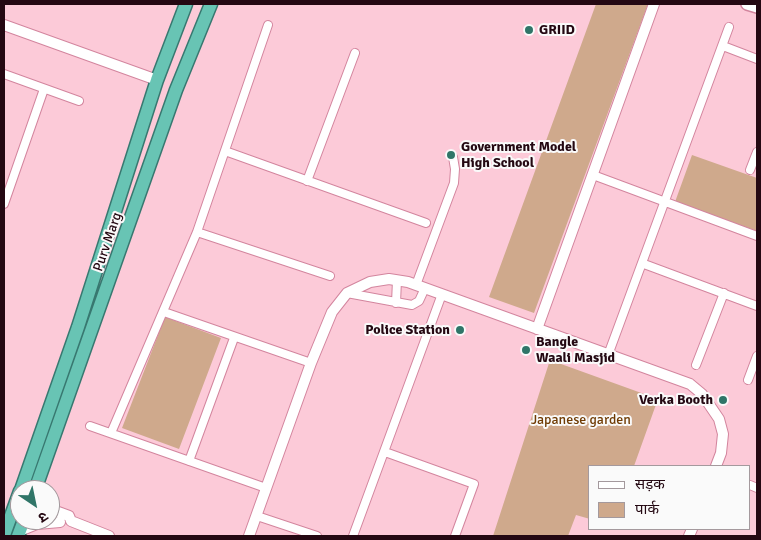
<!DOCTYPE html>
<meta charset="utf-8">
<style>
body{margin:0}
#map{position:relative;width:761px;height:540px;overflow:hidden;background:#fccad8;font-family:Signika,"Noto Sans Devanagari",sans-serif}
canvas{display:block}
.frame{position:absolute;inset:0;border:5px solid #240812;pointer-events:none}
.legend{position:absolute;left:588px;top:465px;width:162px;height:65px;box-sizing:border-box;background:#fafafa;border:1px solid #a4999d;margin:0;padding:6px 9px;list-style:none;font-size:15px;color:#240812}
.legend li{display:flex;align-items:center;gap:10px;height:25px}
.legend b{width:25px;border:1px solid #a4999d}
.north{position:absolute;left:10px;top:480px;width:50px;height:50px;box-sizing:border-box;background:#fafafa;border:1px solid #a4999d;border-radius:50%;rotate:146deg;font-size:14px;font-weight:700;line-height:20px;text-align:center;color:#240812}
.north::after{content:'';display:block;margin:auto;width:18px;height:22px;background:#307568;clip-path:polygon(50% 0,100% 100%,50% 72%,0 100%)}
</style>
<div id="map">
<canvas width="761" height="540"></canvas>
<div class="frame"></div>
<ul class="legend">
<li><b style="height:6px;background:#fff"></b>सड़क</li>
<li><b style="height:14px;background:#cfa98c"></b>पार्क</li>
</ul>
<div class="north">उ</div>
</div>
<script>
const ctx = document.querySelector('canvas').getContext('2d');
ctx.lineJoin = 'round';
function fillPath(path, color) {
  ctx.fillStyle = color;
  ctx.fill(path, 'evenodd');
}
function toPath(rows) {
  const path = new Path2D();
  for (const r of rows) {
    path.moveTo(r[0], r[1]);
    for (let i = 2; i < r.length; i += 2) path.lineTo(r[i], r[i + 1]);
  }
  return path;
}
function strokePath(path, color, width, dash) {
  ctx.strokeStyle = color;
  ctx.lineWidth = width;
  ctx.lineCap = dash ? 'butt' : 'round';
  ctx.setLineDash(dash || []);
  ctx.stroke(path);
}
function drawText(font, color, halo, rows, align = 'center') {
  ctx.font = font + ' Signika,sans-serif';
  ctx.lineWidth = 4;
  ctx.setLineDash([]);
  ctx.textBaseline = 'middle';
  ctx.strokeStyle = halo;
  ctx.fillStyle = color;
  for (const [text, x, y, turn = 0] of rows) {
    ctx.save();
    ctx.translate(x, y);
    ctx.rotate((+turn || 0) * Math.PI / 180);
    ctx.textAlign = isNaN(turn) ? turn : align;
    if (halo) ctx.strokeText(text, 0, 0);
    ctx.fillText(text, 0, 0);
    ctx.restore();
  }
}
fillPath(toPath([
 [596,4,648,4,534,313,489,297],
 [692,155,757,178,757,231,675,202],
 [165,317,221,338,179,449,122,428],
 [550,360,658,399,634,466,590,466,590,519,576,515,568,536,493,536]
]), '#cfa98c');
const minor = toPath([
 [723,46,757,59],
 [4,74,79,101],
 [225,151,426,223],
 [750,170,757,152],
 [593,175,757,236],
 [307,181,355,53],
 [4,204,44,89],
 [197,232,330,276],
 [644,264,757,306],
 [416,285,454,183,455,169,453,157],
 [347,293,412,305,419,301,425,288],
 [396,303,397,280],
 [164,312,311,363],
 [608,355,729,27],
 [696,365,724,293],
 [748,380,757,356],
 [90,426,266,488],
 [111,433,197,232,268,25],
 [385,452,474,484,455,536],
 [189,461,234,338],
 [750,485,757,488],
 [257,516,317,536],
 [353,536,442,294]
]);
const tertiary = toPath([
 [4,25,157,80],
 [537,329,654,4],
 [50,509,69,516,71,521,109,536],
 [20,531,37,524,60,522],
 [249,536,311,363,332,312,347,293,370,282,389,279,408,282,690,384,702,394,719,419,723,434,721,453,716,466],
 [689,536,692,529]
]);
const secondary = toPath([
 [747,4,757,7]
]);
const trunk = toPath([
 [21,490,78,327,157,80,186,4],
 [35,490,176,90,211,4],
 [50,506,53,510],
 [4,535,20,491],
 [18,536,24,520]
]);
strokePath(minor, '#d3859e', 10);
strokePath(tertiary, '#d3859e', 12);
strokePath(secondary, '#d3859e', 14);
strokePath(trunk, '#387870', 15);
strokePath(minor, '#fff', 8);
strokePath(tertiary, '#fff', 10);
strokePath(secondary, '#fff', 11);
strokePath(trunk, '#68c4b4', 12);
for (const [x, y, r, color] of [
 [529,30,5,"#307568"],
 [451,155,5,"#307568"],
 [460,330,5,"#307568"],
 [526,350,5,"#307568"],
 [723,400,5,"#307568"]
]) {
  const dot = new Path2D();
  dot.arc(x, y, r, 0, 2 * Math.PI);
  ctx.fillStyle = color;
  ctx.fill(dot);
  strokePath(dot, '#fafafa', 2);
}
drawText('bold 14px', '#240812', '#fafafa', [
 ["GRIID",539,30],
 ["Government Model",461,147],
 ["High School",461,163],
 ["Police Station",450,330,"right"],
 ["Bangle",536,342],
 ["Waali Masjid",536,358],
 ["Verka Booth",713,400,"right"]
], 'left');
drawText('14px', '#240812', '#fafafa', [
 ["Purv Marg",108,242,-71]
]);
drawText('14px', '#6f3b03', '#fafafa', [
 ["Japanese garden",581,420]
]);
</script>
